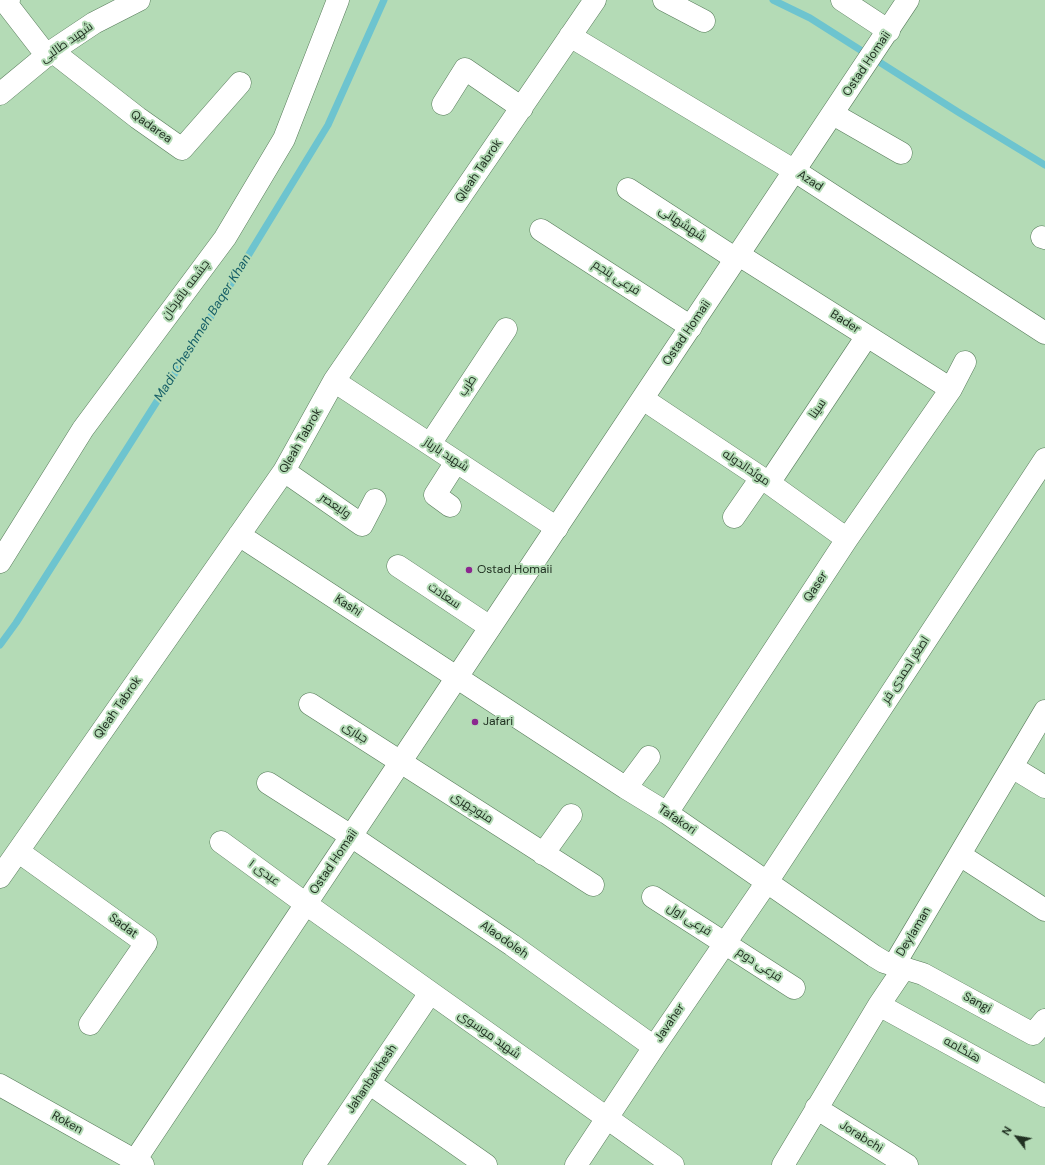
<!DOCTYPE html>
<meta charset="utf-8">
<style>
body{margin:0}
#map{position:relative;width:1045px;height:1165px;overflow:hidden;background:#b4dbb6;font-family:"DM Sans",sans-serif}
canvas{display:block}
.north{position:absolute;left:997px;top:1117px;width:40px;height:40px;-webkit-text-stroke:3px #b4dbb6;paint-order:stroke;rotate:301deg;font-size:11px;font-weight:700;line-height:16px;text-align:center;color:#213122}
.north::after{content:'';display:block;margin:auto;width:14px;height:18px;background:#213122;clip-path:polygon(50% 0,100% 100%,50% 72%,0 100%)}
</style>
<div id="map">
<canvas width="1045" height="1165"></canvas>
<div class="north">N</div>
</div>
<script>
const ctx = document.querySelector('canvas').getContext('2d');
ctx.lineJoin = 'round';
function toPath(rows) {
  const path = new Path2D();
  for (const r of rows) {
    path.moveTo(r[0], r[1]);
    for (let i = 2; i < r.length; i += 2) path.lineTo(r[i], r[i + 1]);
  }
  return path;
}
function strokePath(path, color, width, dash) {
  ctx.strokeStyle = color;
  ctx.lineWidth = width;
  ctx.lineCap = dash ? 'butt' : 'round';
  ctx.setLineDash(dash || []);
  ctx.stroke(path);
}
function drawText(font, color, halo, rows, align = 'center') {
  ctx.font = font + ' "DM Sans",Cairo,sans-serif';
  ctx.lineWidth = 4;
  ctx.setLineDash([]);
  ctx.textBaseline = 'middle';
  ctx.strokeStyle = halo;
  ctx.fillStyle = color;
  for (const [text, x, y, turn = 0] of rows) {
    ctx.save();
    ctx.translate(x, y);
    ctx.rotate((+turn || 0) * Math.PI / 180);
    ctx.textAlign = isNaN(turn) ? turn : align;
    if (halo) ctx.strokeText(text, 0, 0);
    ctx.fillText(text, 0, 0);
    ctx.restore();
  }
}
strokePath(toPath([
 [773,0,810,18,958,112,1045,165],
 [0,645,16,623,210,318,328,125,384,0]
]), '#6dc4cf', 7);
const street = toPath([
 [9,0,6,3,47,56],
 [664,0,704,21],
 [842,0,889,31],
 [570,36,795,171,1045,333],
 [52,51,138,118,182,149,240,83],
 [0,94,52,51,94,23,139,0],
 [443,104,465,69,522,108],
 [833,114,901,153],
 [628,189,736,259],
 [541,230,691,327],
 [1042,237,1045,238],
 [739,255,951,389],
 [334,381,557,528],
 [643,399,769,483,847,539],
 [430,444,506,329],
 [284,471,362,525,375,500],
 [769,483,867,336],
 [450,506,435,495,456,462],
 [734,517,761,478],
 [239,535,626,788,667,813,874,956,884,962,923,974,1033,1034,1045,1020],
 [0,562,83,429,225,238,284,139,338,0],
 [398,566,490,627],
 [310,704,593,885],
 [1012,767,1045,787],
 [268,783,351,836,512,945,654,1047],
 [626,788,649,757],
 [667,813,847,539,951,389,965,362],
 [221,842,306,904,673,1165],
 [19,852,146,943,90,1024],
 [543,854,571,815],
 [960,855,1045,910],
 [0,877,284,471,334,381,595,0],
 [653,897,794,988],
 [894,965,1045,711],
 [879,1005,1045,1096],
 [369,1083,486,1165],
 [0,1085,143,1165],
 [816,1108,907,1165],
 [314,1165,430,993],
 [576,1165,654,1047,767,882,1045,459],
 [783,1165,879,1005,904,968]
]);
const secondary = toPath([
 [132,1165,908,0]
]);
strokePath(street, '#577b5a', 23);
strokePath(secondary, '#577b5a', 23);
strokePath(street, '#fff', 22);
strokePath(secondary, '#fff', 22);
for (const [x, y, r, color] of [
 [469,570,4,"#8b278f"],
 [475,722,4,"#8b278f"]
]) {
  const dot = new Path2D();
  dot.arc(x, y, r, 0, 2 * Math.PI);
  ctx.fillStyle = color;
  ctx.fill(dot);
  strokePath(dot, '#b4dbb6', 1.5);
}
drawText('12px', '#213122', '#b4dbb6', [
 ["شهید طالبی",67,43,-35],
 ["Ostad Homaii",867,64,-56],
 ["Qadarea",151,127,35],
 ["Qleah Tabrok",479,171,-56],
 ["Azad",810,181,33],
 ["شهشهانی",682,224,33],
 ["فرعی پنجم",616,278,33],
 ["چشمه باقرخان",186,290,-53],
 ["Bader",845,322,32],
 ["Ostad Homaii",687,333,-56],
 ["طرب",468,386,-56],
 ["سینا",818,409,-56],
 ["Qleah Tabrok",301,441,-60],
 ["شهید بارباز",446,455,33],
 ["موئدالدوله",746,468,34],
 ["ولیعصر",335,506,35],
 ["Qaser",816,587,-57],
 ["سعادت",444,596,34],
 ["Kashi",348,606,33],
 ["اصغر احمدی فر",906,670,-57],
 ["Qleah Tabrok",118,708,-55],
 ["جباری",355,733,33],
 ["منوچهری",472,808,33],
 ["Tafakori",677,820,34],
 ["Ostad Homaii",334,862,-56],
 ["عبدی ۱",264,873,36],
 ["فرعی اول",689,920,32],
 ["Sadat",123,926,36],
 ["Deylaman",914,932,-59],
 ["Alaodoleh",504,940,35],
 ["فرعی دوم",759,965,33],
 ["Sangi",977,1003,28],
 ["Javaher",670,1023,-56],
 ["شهید موسوی",489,1035,35],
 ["هنگامه",962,1050,29],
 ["Jahanbakhesh",372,1079,-56],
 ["Roken",67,1123,29],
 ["Jorabchi",861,1137,32]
]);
drawText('12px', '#213122', '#b4dbb6', [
 ["Ostad Homaii",477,570],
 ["Jafari",483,722]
], 'left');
drawText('italic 13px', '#165f67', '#b4dbb6', [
 ["Madi Cheshmeh Baqer Khan",203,328,-58]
]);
</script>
